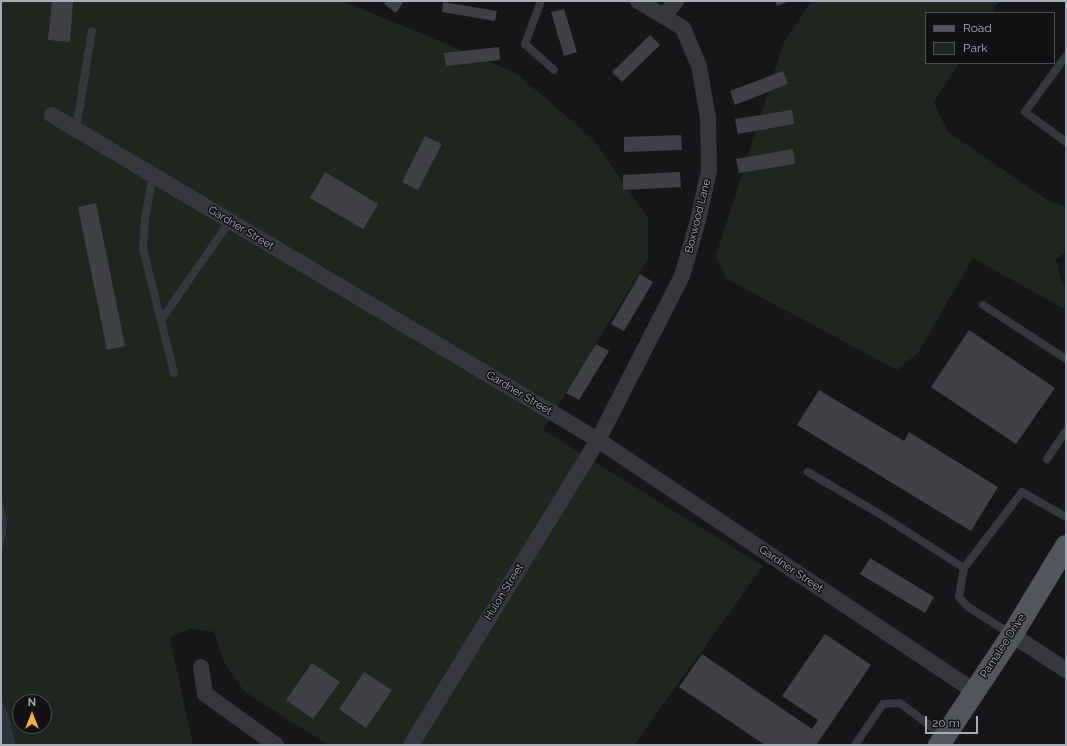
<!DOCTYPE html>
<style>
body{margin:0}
#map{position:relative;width:1067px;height:746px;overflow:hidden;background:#161618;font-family:Raleway,sans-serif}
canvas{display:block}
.frame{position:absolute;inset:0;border:2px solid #a8adb8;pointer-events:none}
.legend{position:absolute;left:925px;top:12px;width:130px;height:52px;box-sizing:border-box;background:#111113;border:1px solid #4d4f55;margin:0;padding:5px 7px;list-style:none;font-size:12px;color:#a8adb8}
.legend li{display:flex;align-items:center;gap:8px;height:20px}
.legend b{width:20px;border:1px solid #4d4f55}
.north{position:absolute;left:12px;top:694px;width:40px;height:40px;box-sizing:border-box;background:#111113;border:1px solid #4d4f55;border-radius:50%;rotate:0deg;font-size:11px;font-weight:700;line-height:16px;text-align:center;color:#a8adb8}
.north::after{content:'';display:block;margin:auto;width:14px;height:18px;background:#f2b134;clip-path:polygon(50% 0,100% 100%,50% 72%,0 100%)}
.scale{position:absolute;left:925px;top:716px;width:53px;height:18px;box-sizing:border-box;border:2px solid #a8adb8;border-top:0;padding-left:5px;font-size:12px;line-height:14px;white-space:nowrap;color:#a8adb8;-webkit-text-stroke:3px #111113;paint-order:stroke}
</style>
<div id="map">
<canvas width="1067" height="746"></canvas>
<div class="frame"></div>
<ul class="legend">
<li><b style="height:5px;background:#53555c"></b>Road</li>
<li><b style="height:11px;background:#1e261f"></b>Park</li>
</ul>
<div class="north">N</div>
<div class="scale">20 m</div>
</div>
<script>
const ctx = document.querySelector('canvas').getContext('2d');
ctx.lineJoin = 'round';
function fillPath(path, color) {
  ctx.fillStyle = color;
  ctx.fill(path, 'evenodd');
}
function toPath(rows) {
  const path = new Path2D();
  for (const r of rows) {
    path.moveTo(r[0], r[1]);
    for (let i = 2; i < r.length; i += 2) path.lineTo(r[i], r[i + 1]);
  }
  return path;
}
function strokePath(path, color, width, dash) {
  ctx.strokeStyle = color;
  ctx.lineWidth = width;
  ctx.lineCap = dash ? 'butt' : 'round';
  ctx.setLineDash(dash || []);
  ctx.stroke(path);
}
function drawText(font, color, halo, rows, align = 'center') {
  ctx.font = font + ' Raleway,sans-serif';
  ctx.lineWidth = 3;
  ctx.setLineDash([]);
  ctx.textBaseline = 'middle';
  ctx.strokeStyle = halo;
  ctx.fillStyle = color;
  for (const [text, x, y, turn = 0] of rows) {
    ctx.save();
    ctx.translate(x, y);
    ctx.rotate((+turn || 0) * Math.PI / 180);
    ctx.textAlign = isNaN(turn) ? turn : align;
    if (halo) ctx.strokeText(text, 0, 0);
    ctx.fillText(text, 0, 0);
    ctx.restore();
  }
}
fillPath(toPath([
 [1,1,343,1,516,73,593,139,648,218,648,259,543,430,763,566,634,745,328,745,245,692,225,665,214,632,191,628,170,638,193,745,16,745,9,716,1,699,1,554,6,536,1,497],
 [20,702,44,702,44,726,20,726],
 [812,1,999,1,991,13,926,13,926,63,959,63,934,102,948,132,1049,201,1066,207,1066,252,1056,259,1061,281,1066,285,1066,310,973,258,918,353,897,370,727,279,716,256,784,42]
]), '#1e261f');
fillPath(toPath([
 [1,497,7,519,6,536,1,554],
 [1,699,9,716,16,745,1,745]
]), '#2c353c');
fillPath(toPath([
 [52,1,73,1,70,42,48,40],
 [386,1,404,1,396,13,384,4],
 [775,1,790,1,777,6],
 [443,2,497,11,495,21,442,12],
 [564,9,577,52,564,56,551,12],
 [650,35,660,45,622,82,612,72],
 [499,47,500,60,446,66,444,53],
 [783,71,788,84,735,105,730,91],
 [792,110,794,124,738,134,735,119],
 [681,135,682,150,624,152,624,137],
 [425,136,442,144,418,190,402,182],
 [793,149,795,164,739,173,736,159],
 [325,172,378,204,363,229,310,198],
 [680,172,681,187,623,190,623,175],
 [96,203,125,346,107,350,78,207],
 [640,274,653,282,624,331,611,324],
 [969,330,1055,388,1016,444,931,387],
 [596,344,609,351,579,400,566,393],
 [819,390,904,441,909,432,998,487,971,531,797,425],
 [870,558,934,597,925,613,860,574],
 [825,634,871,665,816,745,765,745,679,687,702,654,812,729,818,720,782,696],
 [312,663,340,682,313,719,286,700],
 [364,672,392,690,366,728,339,709]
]), '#404145');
strokePath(toPath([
 [541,1,525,44,554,70],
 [1066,56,1025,112,1066,142],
 [76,129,92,31],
 [153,175,145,218,143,249,174,373],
 [983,305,1066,359],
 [161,320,230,221],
 [1047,459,1066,431],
 [808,472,878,513,964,568],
 [1011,634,968,607,959,597,964,568,1022,492,1066,517],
 [855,745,883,704,900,703,944,736]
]), '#37383d', 8);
strokePath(toPath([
 [664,16,676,1],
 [52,115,598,440,974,691],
 [1012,635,1066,670],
 [201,667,205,694,276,745],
 [411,745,598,440,682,276,697,224,709,171,708,118,699,66,683,28,638,1]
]), '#37383d', 16);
strokePath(toPath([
 [939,745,1012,635,1066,546]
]), '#53555c', 22);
drawText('11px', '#a8adb8', '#111113', [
 ["Boxwood Lane",698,216,-76],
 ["Gardner Street",241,228,31],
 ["Gardner Street",519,393,31],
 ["Gardner Street",791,569,34],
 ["Hulon Street",504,592,-58],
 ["Pamalee Drive",1003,646,-57]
]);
</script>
